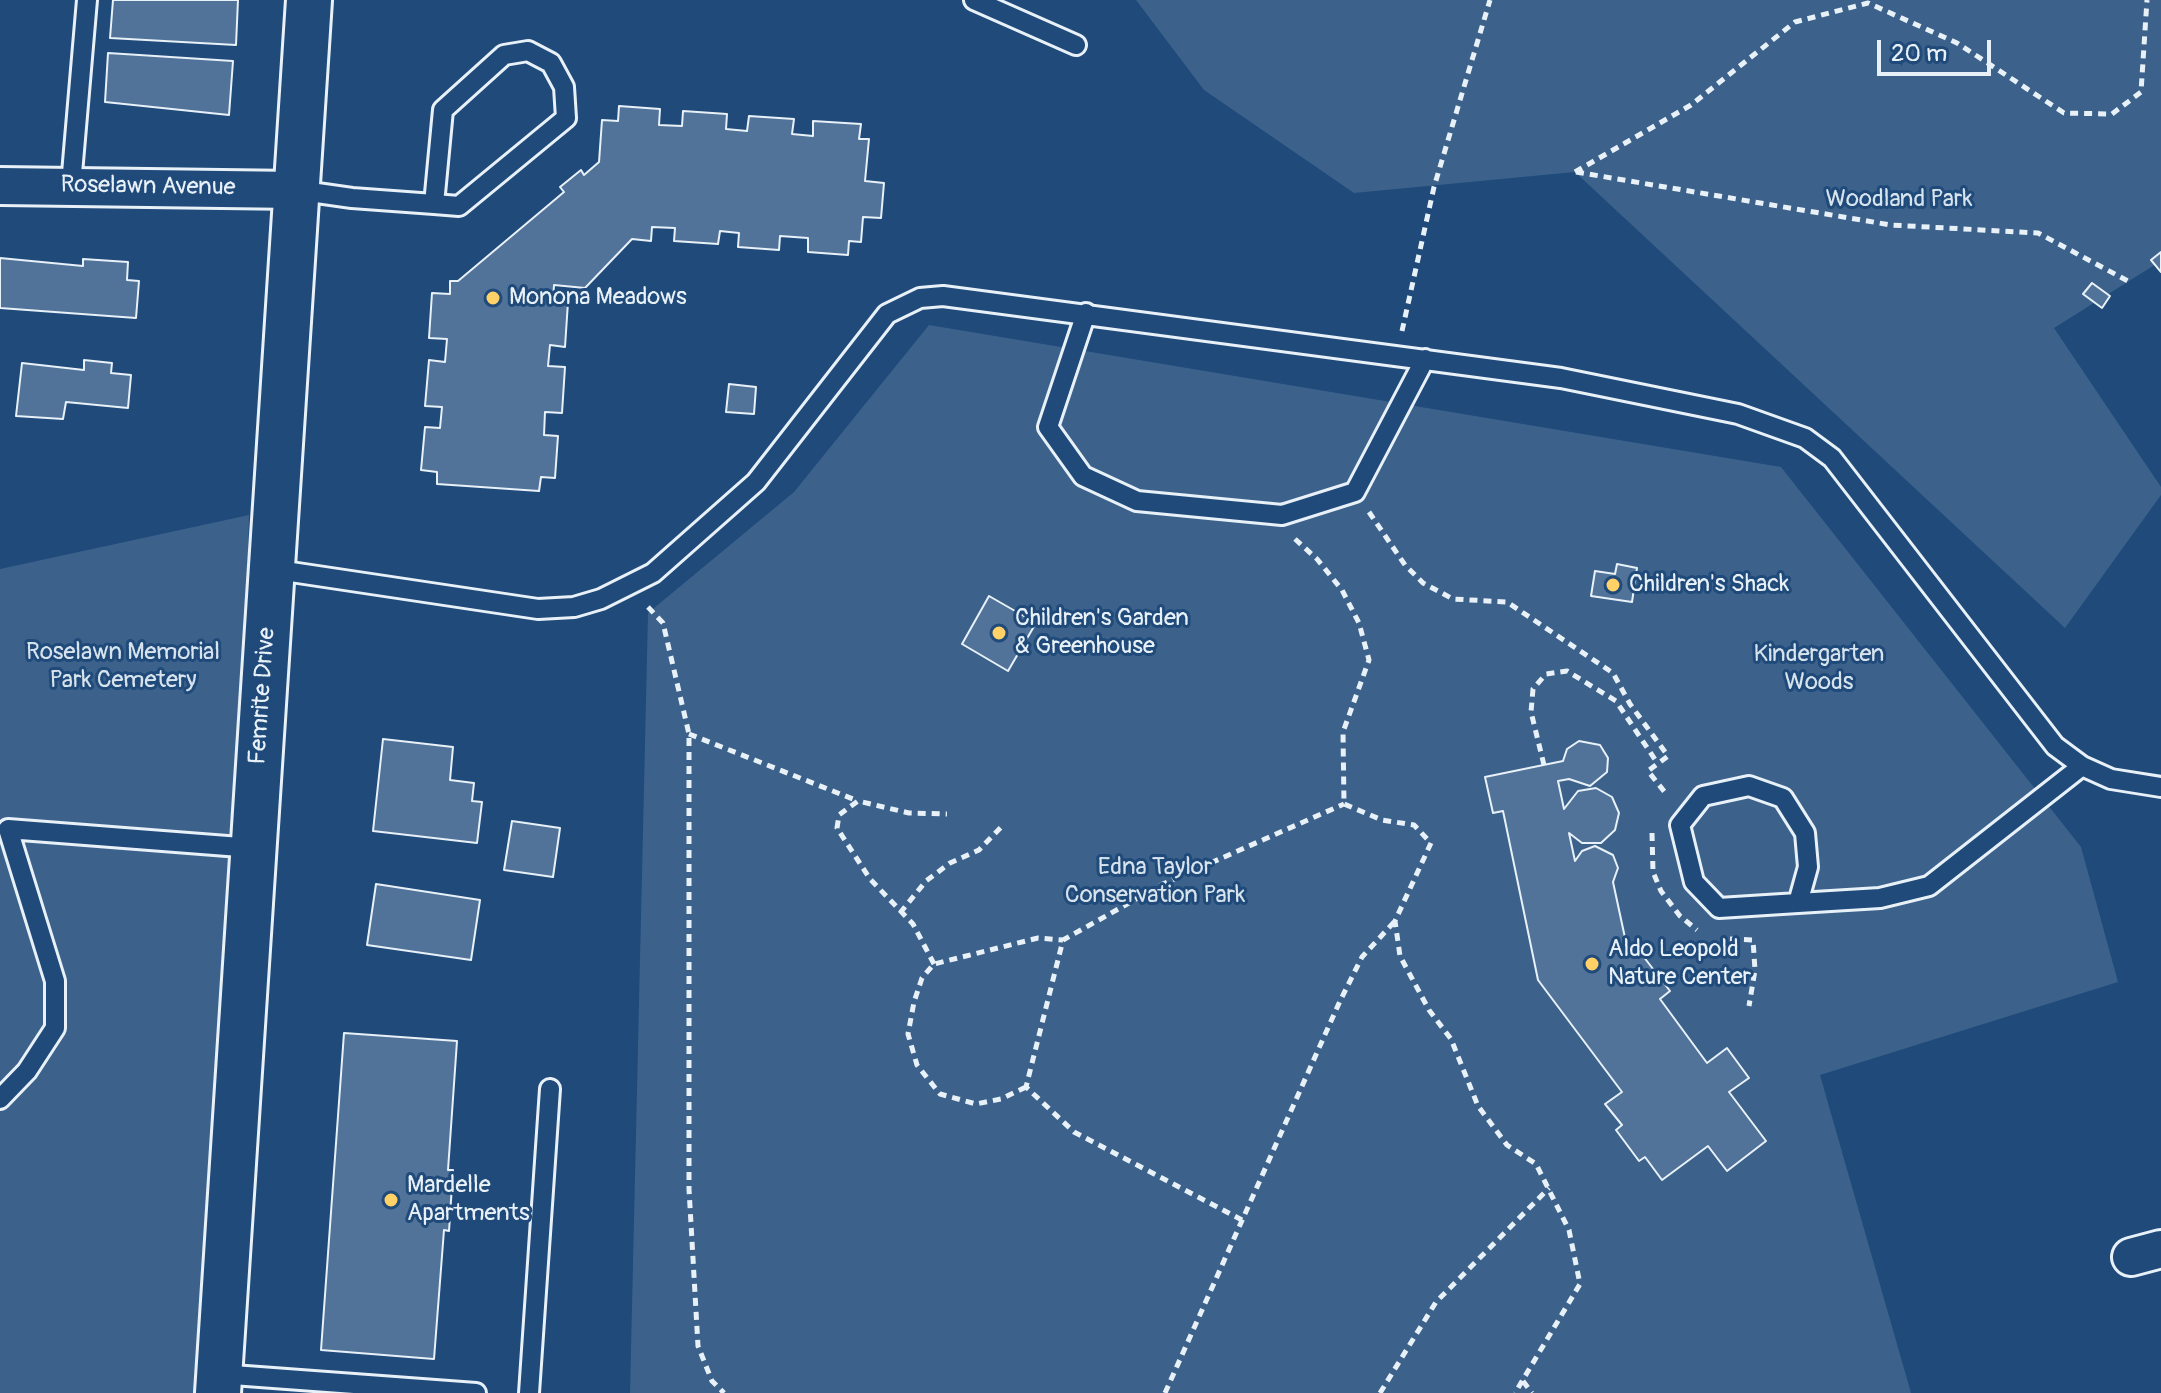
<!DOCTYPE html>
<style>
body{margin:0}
#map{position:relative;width:2161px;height:1393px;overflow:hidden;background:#1f4a7a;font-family:Pangolin,sans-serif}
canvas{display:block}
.scale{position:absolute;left:1877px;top:40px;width:114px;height:36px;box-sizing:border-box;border:4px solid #e8f1f8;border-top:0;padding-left:10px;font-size:24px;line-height:28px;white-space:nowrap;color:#e8f1f8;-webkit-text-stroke:6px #1f4a7a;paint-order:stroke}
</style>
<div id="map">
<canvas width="2161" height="1393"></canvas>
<div class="scale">20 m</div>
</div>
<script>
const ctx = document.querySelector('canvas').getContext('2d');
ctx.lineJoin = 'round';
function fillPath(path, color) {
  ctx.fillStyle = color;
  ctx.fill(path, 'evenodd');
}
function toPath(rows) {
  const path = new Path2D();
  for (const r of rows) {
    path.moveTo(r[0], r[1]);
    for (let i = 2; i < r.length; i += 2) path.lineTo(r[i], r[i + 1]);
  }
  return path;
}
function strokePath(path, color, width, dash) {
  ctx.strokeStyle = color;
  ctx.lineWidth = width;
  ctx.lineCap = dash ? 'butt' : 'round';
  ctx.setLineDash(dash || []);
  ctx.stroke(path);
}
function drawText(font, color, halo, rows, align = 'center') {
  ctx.font = font + ' Pangolin,sans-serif';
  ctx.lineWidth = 6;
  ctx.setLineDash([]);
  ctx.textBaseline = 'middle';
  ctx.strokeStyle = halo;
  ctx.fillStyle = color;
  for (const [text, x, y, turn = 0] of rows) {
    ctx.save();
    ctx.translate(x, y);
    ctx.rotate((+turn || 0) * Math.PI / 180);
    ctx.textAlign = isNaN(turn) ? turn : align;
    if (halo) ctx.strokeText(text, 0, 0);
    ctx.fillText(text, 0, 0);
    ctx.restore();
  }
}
fillPath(toPath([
 [1136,0,2161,0,2161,261,2054,328,2161,487,2161,495,2065,628,1575,172,1354,193,1204,90],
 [929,325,1781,467,2081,847,2118,982,1820,1075,1911,1393,630,1393,648,613,794,492],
 [249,515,231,1198,218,1393,0,1393,0,569]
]), '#3c628c');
const building = toPath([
 [113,0,238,0,236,45,110,38,113,0],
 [108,53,233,61,229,115,105,102,108,53],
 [619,106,660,109,659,125,682,126,683,111,727,114,726,129,747,131,749,116,794,119,792,134,813,136,813,121,861,124,859,139,869,139,865,181,884,183,881,218,863,217,861,242,849,241,848,255,808,252,808,238,780,236,779,250,738,247,739,233,720,231,718,244,674,241,675,228,652,227,651,241,632,239,585,288,554,285,553,301,568,302,565,347,550,345,548,366,565,367,562,413,545,412,544,435,558,436,555,478,541,477,539,491,437,484,437,472,421,470,425,427,440,428,442,407,425,406,429,360,445,362,447,339,429,338,432,293,450,294,450,281,458,281,564,192,560,187,581,170,584,175,599,162,602,120,618,121,619,106],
 [2161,252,2161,272,2151,260,2161,252],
 [0,258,83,266,83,259,128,262,127,280,139,281,136,318,0,308,0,258],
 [2092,283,2110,296,2102,308,2083,294,2092,283],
 [84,360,112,363,111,373,131,375,128,408,66,402,63,419,16,416,22,363,84,370,84,360],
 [729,384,756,387,754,414,726,412,729,384],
 [1617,564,1637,568,1632,602,1591,596,1595,571,1615,574,1617,564],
 [989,596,1036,623,1008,671,962,644,989,596],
 [383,739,453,747,450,780,474,783,472,801,482,802,477,843,373,831,383,739],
 [1579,741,1600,745,1608,758,1607,772,1590,786,1569,779,1558,781,1564,809,1578,791,1596,788,1612,797,1619,813,1615,830,1601,843,1582,843,1569,833,1575,861,1582,851,1595,846,1613,855,1618,868,1613,882,1627,947,1633,943,1670,991,1660,999,1707,1063,1727,1048,1749,1078,1729,1092,1766,1141,1727,1171,1708,1146,1662,1180,1645,1157,1639,1161,1616,1130,1622,1125,1605,1104,1622,1092,1538,980,1503,811,1493,813,1485,777,1563,761,1567,749,1579,741],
 [512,821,560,828,553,877,504,870,512,821],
 [376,884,480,900,471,960,367,945,376,884],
 [344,1033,457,1041,448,1170,453,1170,449,1231,444,1230,434,1359,321,1350,344,1033]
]);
fillPath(building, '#517399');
strokePath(building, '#e8f1f8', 2);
const service = toPath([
 [974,0,1076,45],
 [71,185,87,0],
 [296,190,352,198,434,204,459,206,566,118,564,87,551,63,528,51,504,55,443,110,434,204],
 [1086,313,1048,427,1083,476,1137,501,1282,515,1355,492,1425,359],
 [271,569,538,609,574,607,601,599,653,573,756,482,887,314,920,298,943,296,1561,378,1738,414,1805,438,1832,458,2055,746,2082,766,2111,779,2161,787],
 [1798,903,1808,867,1805,833,1783,798,1749,786,1703,796,1680,825,1694,882,1719,908,1798,903,1880,898,1929,886,2082,766],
 [0,1099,27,1071,55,1028,55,981,8,829,253,848],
 [219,1374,476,1393],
 [529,1393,550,1089]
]);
const minor = toPath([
 [0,186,296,190],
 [2131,1257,2161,1249]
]);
const tertiary = toPath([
 [218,1393,309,0]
]);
strokePath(service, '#e8f1f8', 24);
strokePath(minor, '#e8f1f8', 42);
strokePath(tertiary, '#e8f1f8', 50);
strokePath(toPath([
 [1575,172,1691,105,1795,22,1868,3,1957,43,2064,113,2112,114,2141,92,2147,0],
 [1576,172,1891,225,2038,233,2128,281],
 [1402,331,1434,187,1490,0],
 [1369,512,1405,565,1423,583,1453,599,1507,602,1613,673,1630,704,1668,756,1648,771,1667,795],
 [1295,539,1317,559,1342,590,1359,623,1369,660,1343,732,1344,804,1382,820,1414,825,1431,843,1395,921,1400,956,1429,1010,1451,1039,1478,1106,1507,1145,1536,1164,1569,1230,1580,1284,1515,1393],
 [648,607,663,623,689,734,689,1189,698,1346,712,1381,724,1393],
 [689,734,858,801],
 [1544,765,1531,712,1533,689,1546,674,1567,671,1616,701,1658,764],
 [1652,833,1653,872,1661,891,1680,916,1697,930],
 [900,913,926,881,950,863,979,850,1004,824],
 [1730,939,1753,940,1755,970,1749,1006],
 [934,964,913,924,870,879,837,828,839,815,858,801,909,813,947,814],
 [1026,1087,1001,1099,976,1104,940,1094,917,1065,908,1034,914,1002,922,978,934,964,1038,938,1063,940],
 [1242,1220,1074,1132,1026,1087,1063,940,1163,884,1344,804],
 [1523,1381,1532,1393],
 [1165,1393,1340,1001,1362,957,1395,921],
 [1380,1393,1436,1302,1549,1188]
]), '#e8f1f8', 5, [8, 6]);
strokePath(service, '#1f4a7a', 18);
strokePath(minor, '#1f4a7a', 36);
strokePath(tertiary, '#1f4a7a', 44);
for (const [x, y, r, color] of [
 [493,298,8,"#ffd166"],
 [1613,585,8,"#ffd166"],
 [999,633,8,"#ffd166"],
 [1592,964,8,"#ffd166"],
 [391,1200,8,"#ffd166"]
]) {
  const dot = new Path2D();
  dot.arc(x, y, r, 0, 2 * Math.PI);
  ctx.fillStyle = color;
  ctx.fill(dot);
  strokePath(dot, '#1f4a7a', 3);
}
drawText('24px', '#e8f1f8', '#1f4a7a', [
 ["Roselawn Avenue",148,187,1],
 ["Femrite Drive",263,696,-86]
]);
drawText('24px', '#d7e3ed', '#1f4a7a', [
 ["Woodland Park",1899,200],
 ["Roselawn Memorial",123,653],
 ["Park Cemetery",123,681],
 ["Kindergarten",1819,655],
 ["Woods",1819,683],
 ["Edna Taylor",1155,868],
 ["Conservation Park",1155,896]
]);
drawText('24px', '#e8f1f8', '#1f4a7a', [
 ["Monona Meadows",509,298],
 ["Children's Shack",1629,585],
 ["Children's Garden",1015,619],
 ["& Greenhouse",1015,647],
 ["Aldo Leopold",1608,950],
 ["Nature Center",1608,978],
 ["Mardelle",407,1186],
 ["Apartments",407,1214]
], 'left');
</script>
